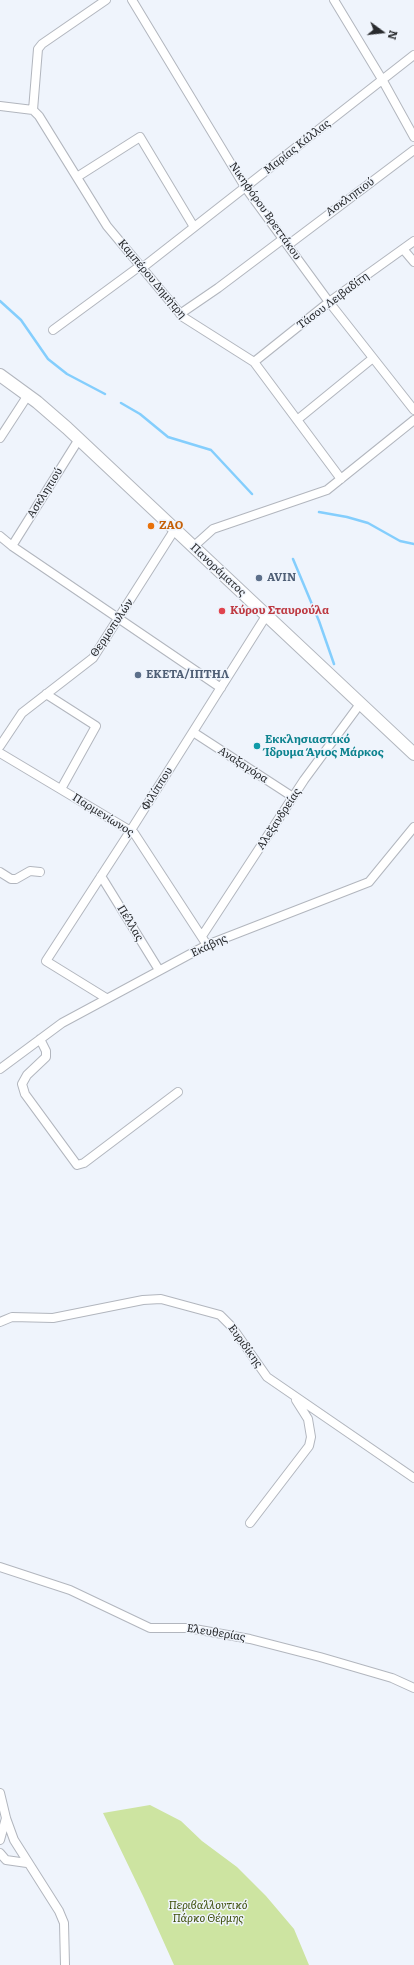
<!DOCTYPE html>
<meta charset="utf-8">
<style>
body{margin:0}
#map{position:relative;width:414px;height:1965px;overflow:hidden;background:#eff4fc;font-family:Literata,serif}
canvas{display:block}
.north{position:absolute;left:362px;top:12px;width:40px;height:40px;-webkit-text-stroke:3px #eff4fc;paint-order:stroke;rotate:105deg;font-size:11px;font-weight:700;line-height:16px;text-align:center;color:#292b2e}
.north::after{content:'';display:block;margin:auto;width:14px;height:18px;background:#292b2e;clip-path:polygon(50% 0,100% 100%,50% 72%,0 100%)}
</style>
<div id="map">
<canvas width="414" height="1965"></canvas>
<div class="north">N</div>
</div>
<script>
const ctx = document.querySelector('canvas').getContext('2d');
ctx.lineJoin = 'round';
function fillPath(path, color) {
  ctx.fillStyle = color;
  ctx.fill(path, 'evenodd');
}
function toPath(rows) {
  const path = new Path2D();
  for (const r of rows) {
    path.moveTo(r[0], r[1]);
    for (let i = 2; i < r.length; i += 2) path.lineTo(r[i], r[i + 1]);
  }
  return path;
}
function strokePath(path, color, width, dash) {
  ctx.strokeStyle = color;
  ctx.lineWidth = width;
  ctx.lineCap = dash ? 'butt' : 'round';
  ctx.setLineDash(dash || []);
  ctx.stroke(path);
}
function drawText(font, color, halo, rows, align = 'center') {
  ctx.font = font + ' Literata,serif';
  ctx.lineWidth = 3;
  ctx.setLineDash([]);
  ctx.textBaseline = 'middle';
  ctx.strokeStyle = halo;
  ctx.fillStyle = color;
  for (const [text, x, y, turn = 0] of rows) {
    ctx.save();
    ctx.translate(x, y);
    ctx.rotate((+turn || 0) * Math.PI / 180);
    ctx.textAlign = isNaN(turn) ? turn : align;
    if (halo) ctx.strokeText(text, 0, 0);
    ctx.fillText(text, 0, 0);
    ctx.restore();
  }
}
fillPath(toPath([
 [150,1805,181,1821,202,1841,237,1867,266,1896,294,1929,309,1965,174,1965,144,1898,103,1813]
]), '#cde4a1');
strokePath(toPath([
 [0,301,21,320,48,359,67,374,105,394],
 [121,403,140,414,168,437,211,450,252,494],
 [319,512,347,517,368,523,400,541,414,544],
 [293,559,319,621,334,664]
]), '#84cefd', 2.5);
const street = toPath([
 [132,0,245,187,329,302,414,410],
 [334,0,383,81,414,137],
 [0,106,33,110,38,49,42,44,106,0],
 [33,110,39,116,107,226,183,317,254,362,341,479],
 [77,177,140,137,194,227],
 [288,245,414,150],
 [403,249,414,262],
 [142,268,414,55],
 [180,314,218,288,283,239],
 [53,330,140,266],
 [254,362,329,302,414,241],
 [297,420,373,358],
 [0,438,28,395],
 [0,536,12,546,221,688],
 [12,546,79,439],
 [193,547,213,529,327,490,414,420],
 [46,694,96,726,61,789],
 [193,732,293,797],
 [0,746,22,713,93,658,175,529],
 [0,753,134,833,207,945],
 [0,872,11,879,16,879,30,871,40,872],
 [101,876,159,970],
 [202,936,304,780,360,704],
 [106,998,46,961,131,830,266,616],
 [40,1039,46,1051,46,1057,27,1075,22,1084,25,1094,77,1165,84,1163,178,1092],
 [0,1069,62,1023,207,945,369,882,414,827],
 [0,1322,12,1317,53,1318,143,1300,161,1299,220,1315,232,1327,267,1377,414,1478],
 [250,1523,309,1446,311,1437,308,1419,296,1400],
 [0,1567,70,1590,150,1628,189,1628,250,1639,320,1657,392,1678,414,1688],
 [0,1793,6,1818,14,1840,59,1911,64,1923,65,1965],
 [0,1840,6,1818],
 [0,1853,6,1860,27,1863]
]);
const secondary = toPath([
 [0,375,37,402,67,428,414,754]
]);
strokePath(street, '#b2b6be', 10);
strokePath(secondary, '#b2b6be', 14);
strokePath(street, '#fff', 8);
strokePath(secondary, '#fff', 12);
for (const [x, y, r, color] of [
 [151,526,4,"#e8710a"],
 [259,578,4,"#5c6f8a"],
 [222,611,4,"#e0444e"],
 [138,675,4,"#5c6f8a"],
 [257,746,4,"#0f9aa8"]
]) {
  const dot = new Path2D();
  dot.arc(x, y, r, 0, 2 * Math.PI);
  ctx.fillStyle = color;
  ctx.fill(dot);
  strokePath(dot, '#eff4fc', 1.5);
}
drawText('11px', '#292b2e', '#eff4fc', [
 ["Μαρίας Κάλλας",297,147,-38],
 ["Ασκληπιού",350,197,-36],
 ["Νικηφόρου Βρεττάκου",265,211,55],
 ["Καμπέρου Δημήτρη",152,279,50],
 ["Τάσου Λειβαδίτη",333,301,-37],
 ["Ασκληπιού",45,493,-58],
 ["Πανοράματος",218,570,43],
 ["Θερμοπυλών",112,628,-56],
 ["Αναξαγόρα",243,765,33],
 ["Φιλίππου",157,789,-58],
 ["Παρμενίωνος",103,815,32],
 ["Αλεξανδρείας",279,819,-57],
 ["Πέλλας",130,923,59],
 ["Εκάβης",209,946,-25],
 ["Ευριδίκης",245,1346,54],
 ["Ελευθερίας",216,1633,9]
]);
drawText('bold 11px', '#c56008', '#eff4fc', [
 ["ZAO",159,526]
], 'left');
drawText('bold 11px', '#4e5e75', '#eff4fc', [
 ["AVIN",267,578],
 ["ΕΚΕΤΑ/ΙΠΤΗΛ",146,675]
], 'left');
drawText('bold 11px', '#be3a42', '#eff4fc', [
 ["Κύρου Σταυρούλα",230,611]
], 'left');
drawText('bold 11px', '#0d838f', '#eff4fc', [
 ["Εκκλησιαστικό",265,740],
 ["Ίδρυμα Άγιος Μάρκος",265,753]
], 'left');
drawText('italic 11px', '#3b4c06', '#eff4fc', [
 ["Περιβαλλοντικό",208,1906],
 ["Πάρκο Θέρμης",208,1919]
]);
</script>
